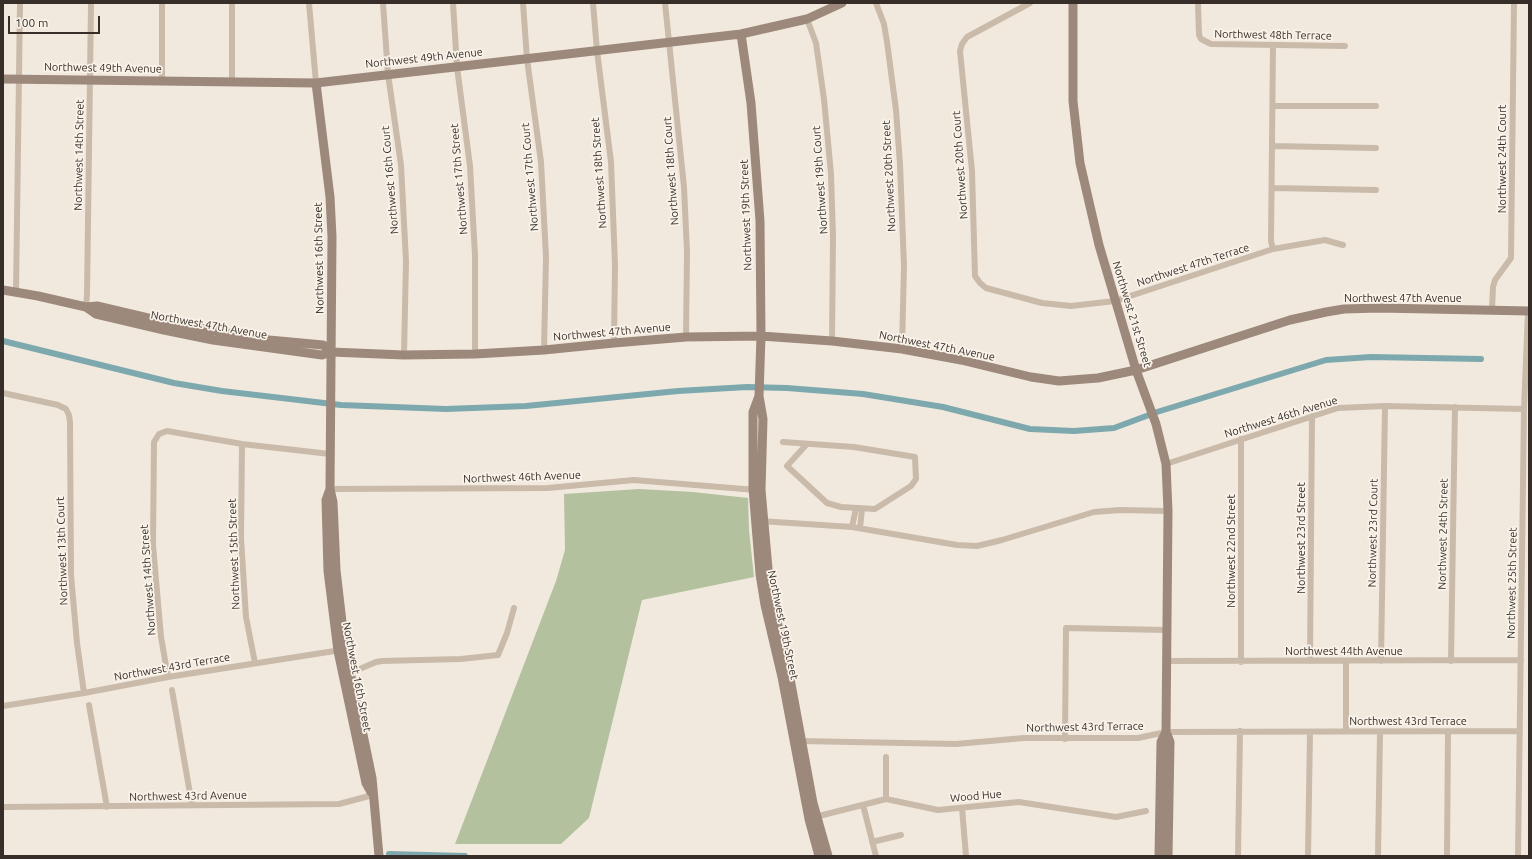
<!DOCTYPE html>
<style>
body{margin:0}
#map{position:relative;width:1532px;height:859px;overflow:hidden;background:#f2e9de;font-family:Ubuntu,sans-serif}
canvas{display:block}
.frame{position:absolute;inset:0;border:4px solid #372e29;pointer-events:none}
.scale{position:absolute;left:8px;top:16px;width:92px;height:18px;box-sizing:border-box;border:2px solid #372e29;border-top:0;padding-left:5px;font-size:12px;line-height:14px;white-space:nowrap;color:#372e29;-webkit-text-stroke:3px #f9f3ea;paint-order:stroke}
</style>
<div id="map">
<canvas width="1532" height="859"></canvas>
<div class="frame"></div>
<div class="scale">100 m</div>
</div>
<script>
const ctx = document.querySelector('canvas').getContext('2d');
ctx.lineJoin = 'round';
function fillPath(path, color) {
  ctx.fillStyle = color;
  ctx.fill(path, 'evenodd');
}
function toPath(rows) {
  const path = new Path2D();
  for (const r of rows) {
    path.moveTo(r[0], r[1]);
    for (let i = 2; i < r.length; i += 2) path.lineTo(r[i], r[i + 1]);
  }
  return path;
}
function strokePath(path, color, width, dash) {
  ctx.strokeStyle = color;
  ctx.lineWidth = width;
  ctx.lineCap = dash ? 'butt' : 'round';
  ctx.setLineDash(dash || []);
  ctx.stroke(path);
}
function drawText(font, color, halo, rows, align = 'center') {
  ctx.font = font + ' Ubuntu,sans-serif';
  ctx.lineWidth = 3.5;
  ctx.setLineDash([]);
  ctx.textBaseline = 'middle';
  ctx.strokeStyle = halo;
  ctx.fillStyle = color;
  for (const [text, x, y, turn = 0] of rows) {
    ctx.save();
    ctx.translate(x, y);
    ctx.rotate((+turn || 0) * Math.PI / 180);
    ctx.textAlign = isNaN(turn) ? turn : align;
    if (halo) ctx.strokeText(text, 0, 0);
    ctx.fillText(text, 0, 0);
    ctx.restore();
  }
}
fillPath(toPath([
 [639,489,693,492,748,498,749,530,754,577,642,600,589,818,561,844,455,844,556,581,565,550,564,494]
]), '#b3c19e');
strokePath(toPath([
 [3,341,174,383,222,391,341,405,446,409,526,406,678,391,747,387,787,388,863,394,943,407,1030,429,1074,431,1114,428,1157,412,1326,360,1371,357,1481,359],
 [389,854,465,856]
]), '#7da9ae', 6);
strokePath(toPath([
 [309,3,316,83],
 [383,3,388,74,401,165,406,261,404,355],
 [453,3,457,67,470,166,475,255,475,354],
 [523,3,527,59,541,162,546,257,544,350],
 [593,3,597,51,611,162,615,265,614,343],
 [665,3,684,187,687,252,686,337],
 [876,3,884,24,887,42,896,110,900,164,904,266,902,349],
 [1030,3,967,37,962,44,960,51,972,171,975,276,980,283,986,288,1042,303,1071,306,1115,301,1273,249,1325,240,1343,245],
 [1198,3,1199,35,1201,39,1211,44,1345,46],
 [807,19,816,43,824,99,831,174,833,237,832,341],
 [162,81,162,3],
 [232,82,232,3],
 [1273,106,1376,106],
 [1273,146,1376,148],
 [1273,188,1376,190],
 [1273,249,1271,241,1273,45],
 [16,292,20,3],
 [86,307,87,295,91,3],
 [1492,310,1493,287,1495,280,1511,258,1514,3],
 [3,393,58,405,66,409,69,415,70,422,71,575,77,643,84,693],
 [1241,439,1241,662],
 [783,442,854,447,915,457,916,479,911,486,875,509,841,507,827,503,787,466,806,445],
 [242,444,241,538,246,617,255,663],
 [1166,464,1338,408,1385,406,1524,409],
 [330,489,548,488,634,480,756,490],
 [760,521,852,527,957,545,977,546,1002,540,1094,512,1120,510,1168,511],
 [852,527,856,508],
 [860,528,862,509],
 [1167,661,1521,660],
 [1310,661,1312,416],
 [1381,661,1385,406],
 [1451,661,1455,407],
 [348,674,376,662,382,661,461,659,498,655,507,633,514,608],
 [168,677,161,637,153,545,154,442,159,434,167,431,242,444,330,454],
 [172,690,192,805],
 [89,705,107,807],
 [3,706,84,693,168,677,341,650],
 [1346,731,1346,661],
 [1065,739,1066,628,1167,630],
 [799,741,956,744,1024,738,1138,738,1166,732,1520,731],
 [886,799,886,757],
 [863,805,876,856],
 [3,807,339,804,373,795],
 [962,808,966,856],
 [815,817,886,799,938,810,1019,802,1116,817,1146,811],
 [872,842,901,835],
 [1238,856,1240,731],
 [1308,856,1310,732],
 [1378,856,1380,732],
 [1447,856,1448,732],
 [1518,856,1524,409,1528,311]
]), '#cabaaa', 6);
strokePath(toPath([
 [1073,3,1073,101,1080,163,1099,245,1136,370,1156,424,1166,464,1168,511,1166,732,1170,742,1168,856],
 [741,34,751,103,760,221,761,336,759,396,763,419,761,490,770,591,789,673,813,803,828,856],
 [3,79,316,83,741,34,807,19,842,3],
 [316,83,330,197,332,237,330,489,333,502,336,570,345,648,372,778,379,856],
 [3,290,38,296,86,307,97,306,165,322,215,331,269,340,323,345,331,352],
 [86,307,96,314,164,330,213,340,322,355,331,352,404,355,475,354,544,350,614,343,686,337,761,336,832,341,902,349,961,360,1031,377,1059,381,1098,378,1136,370,1290,320,1326,312,1344,309,1379,308,1529,311],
 [759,396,753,412,753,489,760,574,765,605,782,677,809,819,819,856],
 [330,489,326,500,328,571,338,651,366,783,371,792],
 [1159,856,1161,742,1166,732]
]), '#9d897b', 9);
drawText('11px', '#372e29', '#f9f3ea', [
 ["Northwest 48th Terrace",1273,35,1],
 ["Northwest 49th Avenue",424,58,-6],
 ["Northwest 49th Avenue",103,68,1],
 ["Northwest 14th Street",79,155,-89],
 ["Northwest 24th Court",1502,159,-90],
 ["Northwest 20th Court",960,165,-94],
 ["Northwest 18th Court",671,171,-94],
 ["Northwest 18th Street",599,173,-94],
 ["Northwest 20th Street",889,176,-93],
 ["Northwest 17th Court",530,177,-95],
 ["Northwest 17th Street",459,179,-95],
 ["Northwest 16th Court",390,180,-95],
 ["Northwest 19th Court",820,180,-94],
 ["Northwest 19th Street",746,215,-92],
 ["Northwest 16th Street",319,258,-91],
 ["Northwest 47th Terrace",1193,265,-18],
 ["Northwest 47th Avenue",1403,298],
 ["Northwest 21st Street",1132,314,73],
 ["Northwest 47th Avenue",209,325,10],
 ["Northwest 47th Avenue",612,332,-5],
 ["Northwest 47th Avenue",937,346,11],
 ["Northwest 46th Avenue",1281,417,-17],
 ["Northwest 46th Avenue",522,477,-2],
 ["Northwest 23rd Court",1373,533,-89],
 ["Northwest 24th Street",1443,534,-89],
 ["Northwest 23rd Street",1301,538,-90],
 ["Northwest 13th Court",62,551,-92],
 ["Northwest 22nd Street",1231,551,-90],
 ["Northwest 15th Street",234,554,-92],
 ["Northwest 14th Street",148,580,-94],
 ["Northwest 25th Street",1512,583,-89],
 ["Northwest 19th Street",783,625,78],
 ["Northwest 44th Avenue",1344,651],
 ["Northwest 43rd Terrace",172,667,-10],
 ["Northwest 16th Street",357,677,79],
 ["Northwest 43rd Terrace",1408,721],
 ["Northwest 43rd Terrace",1085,727,-1],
 ["Northwest 43rd Avenue",188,796,-1],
 ["Wood Hue",976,796,-5]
]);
</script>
